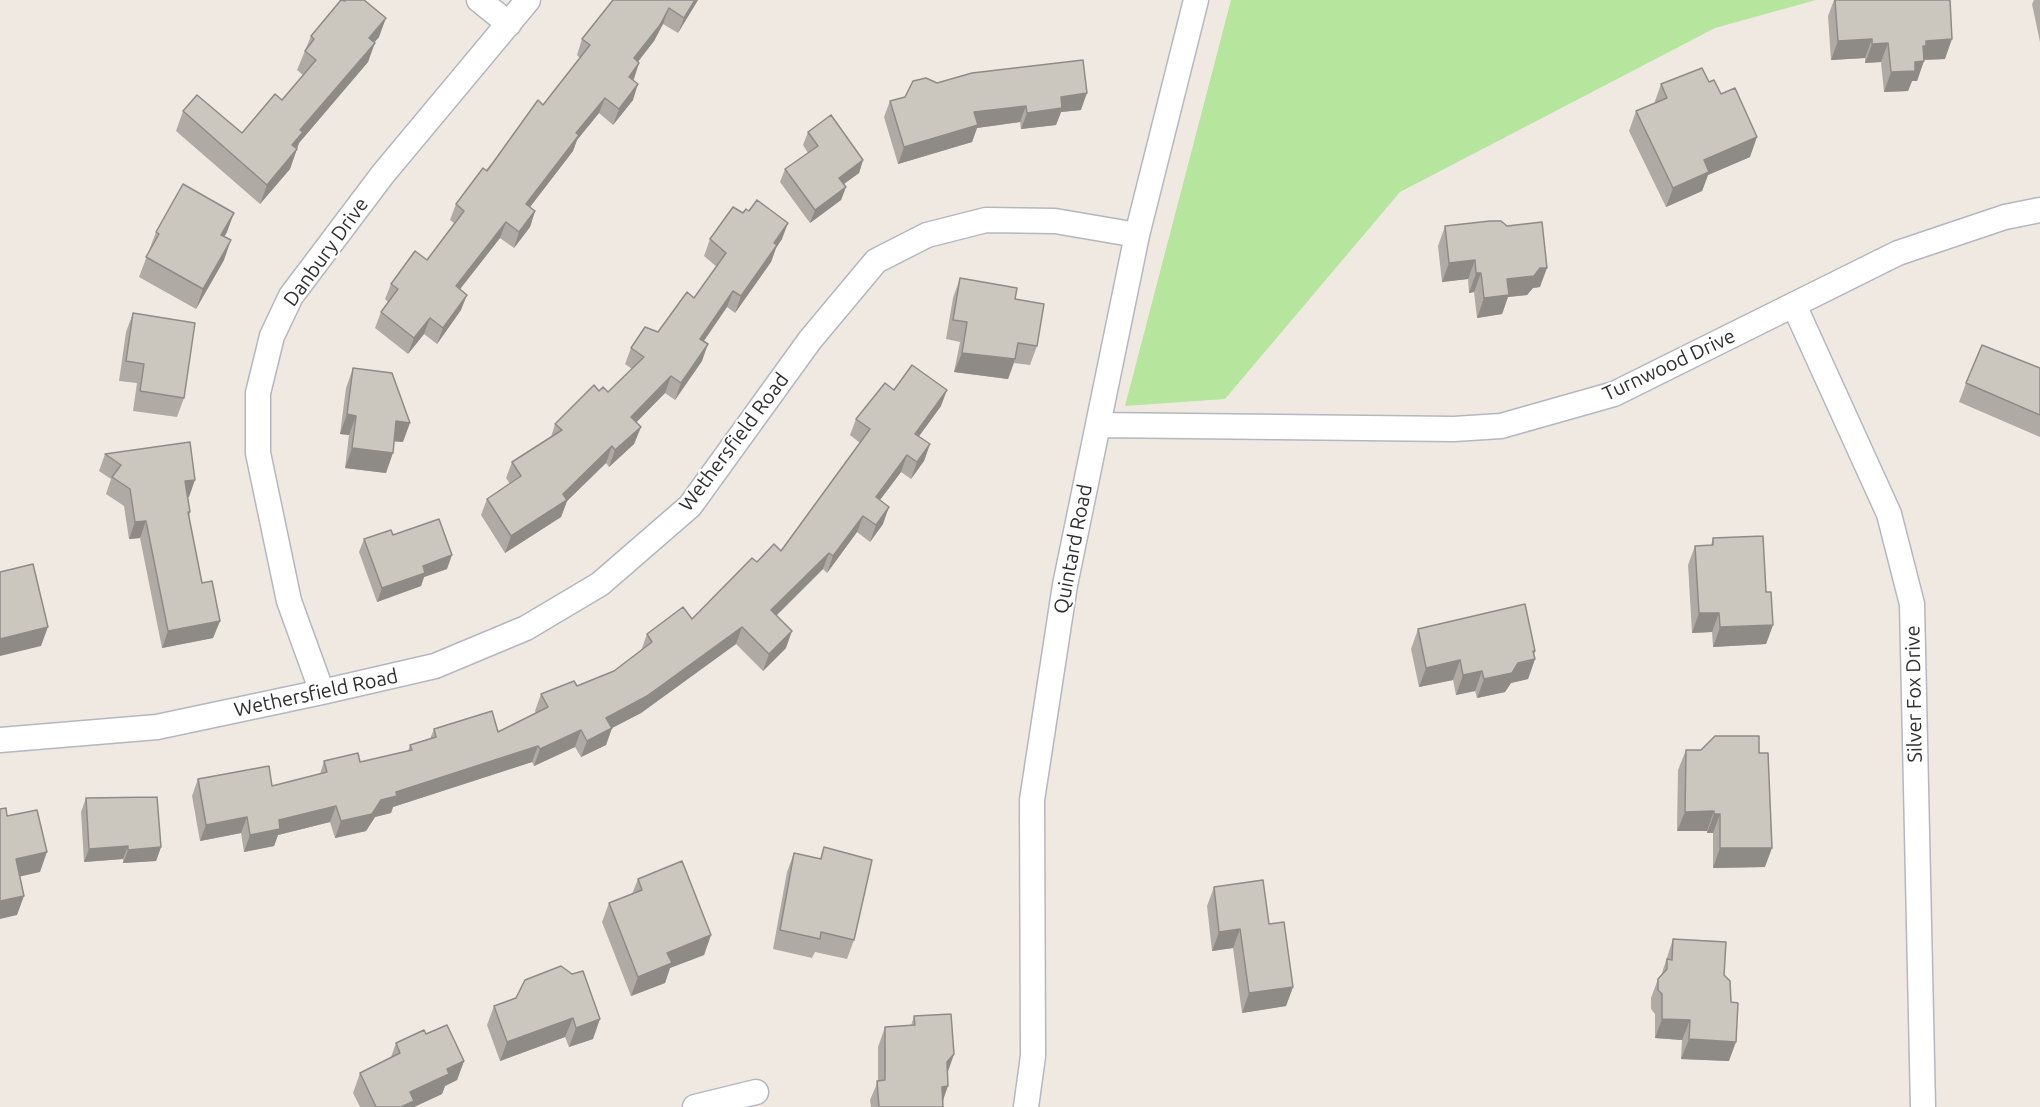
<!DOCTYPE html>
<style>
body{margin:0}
canvas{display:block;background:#efe9e1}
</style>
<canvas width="2040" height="1107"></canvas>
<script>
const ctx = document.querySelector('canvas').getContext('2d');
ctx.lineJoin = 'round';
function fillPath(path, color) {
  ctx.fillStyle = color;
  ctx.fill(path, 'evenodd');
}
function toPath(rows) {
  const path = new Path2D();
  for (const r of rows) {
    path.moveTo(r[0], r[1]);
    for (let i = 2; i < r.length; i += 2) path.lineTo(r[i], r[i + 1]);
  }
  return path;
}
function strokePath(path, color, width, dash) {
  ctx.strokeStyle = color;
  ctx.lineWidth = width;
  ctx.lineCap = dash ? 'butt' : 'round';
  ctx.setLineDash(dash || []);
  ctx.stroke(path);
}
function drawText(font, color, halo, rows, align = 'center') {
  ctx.font = font + ' Ubuntu,sans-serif';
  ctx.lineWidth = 4.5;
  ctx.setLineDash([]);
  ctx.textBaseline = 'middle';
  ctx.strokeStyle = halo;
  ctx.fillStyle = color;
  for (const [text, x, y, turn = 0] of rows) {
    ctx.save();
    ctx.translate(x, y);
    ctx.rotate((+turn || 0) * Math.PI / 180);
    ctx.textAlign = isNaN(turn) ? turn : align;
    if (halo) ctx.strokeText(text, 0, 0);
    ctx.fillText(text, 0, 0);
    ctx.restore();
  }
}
fillPath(toPath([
 [1231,0,1816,0,1715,28,1400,192,1225,399,1125,406]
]), '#b6e59e');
const minor = toPath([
 [479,0,509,24],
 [1794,305,1889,514,1912,604,1923,1107],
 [1098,425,1454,429,1501,426,1614,394,1898,253,2005,217,2040,210],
 [322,692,289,601,258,453,258,393,272,336,291,296,383,174,528,0],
 [0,740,157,727,322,692,435,666,526,628,600,584,690,506,810,340,876,261,927,235,986,220,1055,221,1137,235],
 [695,1107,756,1092],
 [1026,1107,1033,1056,1032,800,1065,585,1137,235,1196,0]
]);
strokePath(minor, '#b4b7c1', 27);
strokePath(minor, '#fff', 24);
fillPath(toPath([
 [613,0,698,0,678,33,663,24,654,41,638,62,633,80,633,100,613,125,599,113,577,140,573,151,530,207,535,211,530,227,514,248,500,238,460,289,461,310,437,344,424,334,408,354,375,328,381,312,388,302,385,299,391,284,427,260,454,223,450,220,456,204,543,105,580,58,577,55,582,39],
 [1834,0,1835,0,1945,59,1924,60,1917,81,1912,81,1908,91,1884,92,1881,62,1865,63,1865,58,1831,60,1828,16],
 [2034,0,2040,0,2040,42,2032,4],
 [311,36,379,37,374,42,368,62,299,143,290,169,260,204,176,131,183,111,242,133,282,100,303,75,297,70],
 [1709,82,1750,157,1708,175,1702,191,1666,207,1629,131,1636,111,1654,104,1661,84],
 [937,83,1081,110,1061,112,1056,125,1021,129,1020,122,977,128,972,142,898,164,884,117,890,101,905,97],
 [808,132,863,160,859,173,844,184,846,187,841,200,810,223,780,182,785,169,808,153,803,145],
 [1445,226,1540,287,1533,288,1527,295,1508,297,1502,314,1477,318,1474,292,1469,293,1468,279,1442,282,1438,246],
 [156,232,227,232,224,237,224,260,196,309,139,277],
 [710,239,782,239,776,248,771,262,735,313,727,307,704,341,702,361,675,400,665,393,636,422,641,427,634,444,609,467,606,463,567,501,561,517,505,553,481,515,487,499,510,484,506,478,512,462,551,437,555,424,608,392,632,369,625,364,631,348,658,332,694,298,717,267,704,256],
 [960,278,1015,299,1037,346,1030,365,1014,363,1008,379,954,372,960,342,946,339,953,298],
 [133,313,184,398,177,417,133,411,137,383,119,381,126,332],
 [353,368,403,442,394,441,386,473,345,468,349,435,340,434,346,388],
 [2040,368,2040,437,1959,402,1966,383],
 [894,390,941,406,919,436,930,444,924,461,911,479,901,472,880,500,883,524,870,542,857,532,827,573,823,569,776,615,786,648,763,671,736,644,641,713,612,728,606,745,581,757,575,747,534,766,532,762,393,807,391,813,375,817,366,831,335,838,330,822,278,835,274,846,244,852,241,833,200,841,192,796,198,779,272,786,320,774,324,761,360,762,408,751,410,745,430,739,434,729,498,732,536,713,535,711,541,694,577,686,614,671,641,651,647,634,692,619,757,562,781,551,860,443,850,435,856,419],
 [105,454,189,497,188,497,190,512,189,517,202,583,220,621,213,638,162,648,140,538,129,539,124,506,106,494,111,479,99,471],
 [393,535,447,569,424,577,421,586,377,602,359,552,364,539],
 [1713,538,1766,592,1773,625,1766,644,1713,647,1712,632,1692,633,1688,565,1695,546,1711,545],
 [1418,629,1534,655,1535,659,1528,679,1511,683,1505,692,1477,698,1475,691,1456,695,1453,680,1419,687,1411,649],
 [1686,750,1759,753,1765,867,1713,868,1713,833,1707,833,1707,831,1677,831,1678,770],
 [86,798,161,847,156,861,123,863,123,859,84,862,81,812],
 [824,847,854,940,847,959,815,952,812,958,773,949,787,872,794,853,820,859],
 [638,879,711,935,704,955,670,968,665,983,631,996,602,922,609,903,632,894],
 [1214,887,1269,924,1293,987,1286,1006,1242,1013,1233,948,1212,951,1207,906],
 [1673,939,1724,975,1729,1061,1681,1059,1682,1040,1655,1038,1655,1014,1651,1009,1651,998,1658,979,1661,976],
 [561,966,593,1039,569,1047,565,1037,500,1061,487,1025,494,1006,516,998],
 [914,1016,954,1054,948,1071,943,1102,943,1107,871,1107,870,1100,878,1081,878,1047,885,1027,911,1026],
 [426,1034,464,1061,457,1080,445,1086,442,1094,414,1107,360,1107,353,1093,360,1073,391,1057,396,1043]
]), '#afaba4');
fillPath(toPath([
 [695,0,698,0,678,33,684,18],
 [669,8,663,24,654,41,628,74,634,58],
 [386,18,379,37,362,57,369,38],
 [1872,39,1865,58,1831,60,1838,41],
 [1952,39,1945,59,1921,60,1924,61,1917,81,1912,81,1908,91,1884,92,1891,72,1915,62,1926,41],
 [375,43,368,62,299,143,290,169,260,204,267,185,300,130],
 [1888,43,1881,62,1865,63,1872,44],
 [639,63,634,79,623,92,629,77],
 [638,84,633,100,613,125,619,109],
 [1087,93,1081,110,1061,112,1056,125,1021,129,1027,113,1061,97],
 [605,98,599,113,577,140,573,151,520,220,526,204,576,133],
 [1026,106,1020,122,977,128,972,142,898,164,904,147,974,112],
 [1757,137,1750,157,1708,175,1702,191,1666,207,1673,188,1704,160],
 [863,160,859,173,834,191,839,178],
 [846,187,841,200,810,223,815,210],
 [535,211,530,227,514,248,519,232],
 [234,213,227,232,214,254,221,235],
 [506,222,500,238,450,302,456,286],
 [788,223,782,239,776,248,771,262,735,313,741,296,774,243],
 [231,240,224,260,196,309,203,289],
 [1475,260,1468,279,1442,282,1449,263],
 [1540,268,1547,268,1540,287,1533,288,1527,295,1508,297,1502,314,1477,318,1484,298,1507,279],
 [1476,273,1481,273,1474,292,1469,293],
 [733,291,727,307,694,355,700,339],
 [467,295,461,310,437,344,443,328],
 [430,318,424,334,408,354,414,338],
 [708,344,702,361,675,400,681,383],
 [962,353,1015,359,1008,379,954,372],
 [671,376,665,393,625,434,631,417],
 [947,390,941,406,909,450,915,434],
 [347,414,356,416,349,435,340,434],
 [396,421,410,423,403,442,389,441],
 [641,427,634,444,609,467,615,450],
 [930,444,924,461,911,479,917,462],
 [612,446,606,463,567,501,561,517,505,553,511,536,563,494],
 [352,448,393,453,386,473,345,468],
 [907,455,901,472,870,513,876,497],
 [195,480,189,497,179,498,185,481],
 [889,507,883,524,870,542,876,525],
 [863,516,857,532,827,573,833,556],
 [146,521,140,538,129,539,135,522],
 [829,553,823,569,765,627,771,610],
 [452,555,447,569,424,577,421,586,377,602,382,588,423,566],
 [1699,613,1719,613,1712,632,1692,633],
 [220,621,213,638,162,648,168,631],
 [1773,625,1766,644,1713,647,1720,627],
 [48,627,41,646,0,656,0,639],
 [742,627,736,644,641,713,612,728,606,745,581,757,587,741,606,718],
 [792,631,786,648,763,671,769,654],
 [1533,651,1535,651,1532,660,1535,659,1528,679,1511,683,1505,692,1477,698,1484,679,1518,663],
 [1460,660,1453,680,1419,687,1426,668],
 [1482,671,1475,691,1456,695,1463,675],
 [581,730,575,747,534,766,540,749],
 [538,746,532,762,393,807,391,813,375,817,366,831,335,838,341,821,396,792],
 [336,806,330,822,278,835,274,846,244,852,250,835,279,820],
 [1714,811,1707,831,1677,831,1685,812],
 [1714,814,1720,814,1713,833,1707,833],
 [247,817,241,833,200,841,206,825],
 [128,846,123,859,84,862,89,849],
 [161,847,156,861,123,863,128,850],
 [1720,848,1772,848,1765,867,1713,868],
 [47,852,40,872,9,879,16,859],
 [24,896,17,915,0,919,0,901],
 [1240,929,1233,948,1212,951,1219,932],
 [711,935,704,955,670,968,665,983,631,996,638,977,667,953],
 [1293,987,1286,1006,1242,1013,1249,993],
 [573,1018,565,1037,500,1061,507,1042],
 [600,1019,593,1039,569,1047,576,1028],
 [1662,1019,1690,1020,1682,1040,1655,1038],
 [1689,1039,1736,1042,1729,1061,1681,1059],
 [954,1054,947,1074,947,1062],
 [464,1061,457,1080,445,1086,442,1094,414,1107,401,1107,410,1092,447,1069],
 [948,1086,941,1106,942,1087]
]), '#8e8b86');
const building = toPath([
 [341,0,345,1,346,0,364,0,386,18,369,38,375,43,300,130,303,132,292,145,297,149,267,185,183,111,197,95,242,133,275,94,282,100,316,60,305,51,314,39,311,36,341,0],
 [613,0,695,0,684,18,669,8,660,25,634,58,639,63,629,77,638,84,619,109,605,98,576,133,579,135,526,204,535,211,519,232,506,222,456,286,467,295,443,328,430,318,414,338,381,312,398,289,391,284,415,251,427,260,464,211,456,204,483,168,487,171,538,100,543,105,590,45,582,39,613,0],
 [1835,0,1950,0,1952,39,1926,41,1926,46,1923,46,1924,61,1915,62,1915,71,1891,72,1888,43,1872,44,1872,39,1838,41,1835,0],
 [1083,60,1087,93,1061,97,1062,108,1027,113,1026,106,974,112,978,125,904,147,890,101,905,97,913,81,926,78,937,83,972,73,1083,60],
 [1702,68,1709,82,1714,80,1721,94,1735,88,1757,137,1704,160,1709,172,1673,188,1636,111,1667,98,1661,84,1702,68],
 [831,115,863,160,839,178,846,187,815,210,785,169,818,146,808,132,831,115],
 [183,184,234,213,221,235,231,240,203,289,146,257,159,234,156,232,183,184],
 [757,200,788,223,774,243,777,245,741,296,733,291,700,339,708,344,681,383,671,376,631,417,641,427,615,450,612,446,563,494,567,500,511,536,487,499,521,476,512,462,562,430,555,424,594,385,599,391,603,387,608,392,644,357,631,348,645,327,658,332,687,292,694,298,726,253,710,239,733,207,743,213,746,209,749,211,757,200],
 [1490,221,1501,221,1507,226,1542,222,1547,268,1540,268,1534,276,1507,279,1509,295,1484,298,1481,273,1476,273,1475,260,1449,263,1445,226,1490,221],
 [960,278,1017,288,1015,299,1044,304,1037,346,1018,343,1015,359,962,353,967,322,953,320,960,278],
 [133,313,195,323,184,398,140,391,144,364,126,361,133,313],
 [1982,345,2040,368,2040,415,1966,383,1982,345],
 [912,365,947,390,915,434,930,444,917,462,907,455,876,497,889,507,876,525,863,516,833,556,829,553,771,610,792,631,769,654,742,627,647,696,606,718,612,728,587,741,581,730,540,749,538,746,396,792,397,796,381,800,372,814,341,821,336,806,279,820,280,829,250,835,247,817,206,825,198,779,269,766,272,786,327,772,324,761,358,753,360,762,412,750,410,745,436,737,434,729,492,711,498,732,548,707,541,694,574,681,577,686,614,671,652,642,647,634,683,607,692,619,752,558,757,562,774,544,781,551,870,429,856,419,885,383,894,390,912,365],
 [353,368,392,373,410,423,396,421,393,453,352,448,356,416,347,414,353,368],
 [190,442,195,480,185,481,190,512,188,512,202,583,212,581,220,621,168,631,146,521,135,522,130,489,112,477,121,465,105,454,190,442],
 [439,519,452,555,423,566,425,573,382,588,364,539,391,530,393,535,439,519],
 [1763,536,1766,592,1771,592,1773,625,1720,627,1719,613,1699,613,1695,546,1713,545,1713,538,1763,536],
 [33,564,48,627,0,639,0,572,33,564],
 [1525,604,1535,651,1533,651,1535,659,1518,663,1512,673,1484,679,1482,671,1463,675,1460,660,1426,668,1418,629,1525,604],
 [1715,736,1759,736,1759,753,1768,753,1772,848,1720,848,1720,814,1714,814,1714,811,1685,812,1686,750,1701,750,1715,736],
 [157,797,161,847,128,850,128,846,89,849,86,798,157,797],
 [6,808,7,816,37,810,47,852,16,859,24,896,0,901,0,809,6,808],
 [824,847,872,860,854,940,821,932,820,939,780,930,794,853,821,859,824,847],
 [682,861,711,935,667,953,672,963,638,977,609,903,642,890,638,879,682,861],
 [1263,880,1269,924,1284,922,1293,987,1249,993,1240,929,1219,932,1214,887,1263,880],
 [1673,939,1726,942,1724,975,1730,981,1731,1002,1738,1003,1736,1042,1689,1039,1690,1020,1662,1019,1662,994,1658,990,1658,979,1667,969,1667,959,1672,960,1673,939],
 [561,966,572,974,583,971,600,1019,576,1028,573,1018,507,1042,494,1006,516,998,525,980,561,966],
 [951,1014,954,1054,947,1062,948,1086,942,1087,943,1107,879,1107,877,1081,885,1080,885,1027,915,1025,914,1016,951,1014],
 [447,1025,464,1061,447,1069,449,1074,410,1092,414,1101,401,1107,376,1107,360,1073,400,1053,396,1043,424,1030,426,1034,447,1025]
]);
fillPath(building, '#cbc7bf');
strokePath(building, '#8e8b86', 1.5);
drawText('20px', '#2e2e2e', '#fff', [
 ["Danbury Drive",326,252,-54],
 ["Turnwood Drive",1669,365,-25],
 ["Wethersfield Road",734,442,-53],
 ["Quintard Road",1073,549,-79],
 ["Wethersfield Road",316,693,-12],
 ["Silver Fox Drive",1914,694,-91]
]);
</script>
